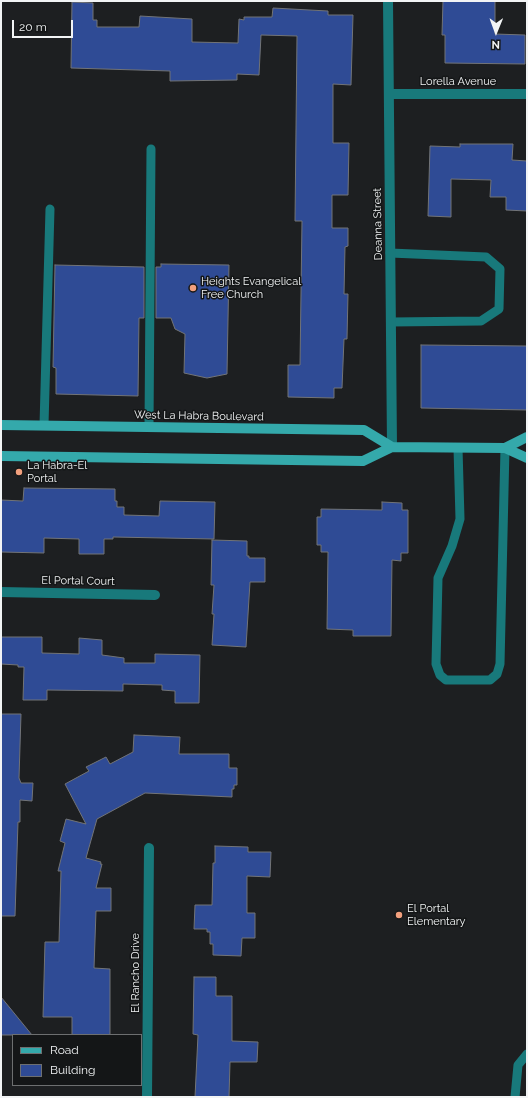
<!DOCTYPE html>
<style>
body{margin:0}
#map{position:relative;width:528px;height:1098px;overflow:hidden;background:#1d1f21;font-family:Raleway,sans-serif}
canvas{display:block}
.frame{position:absolute;inset:0;border:2px solid #f2f4f5;pointer-events:none}
.legend{position:absolute;left:12px;top:1034px;width:130px;height:52px;box-sizing:border-box;background:#141617;border:1px solid #6d6f70;margin:0;padding:5px 7px;list-style:none;font-size:12px;color:#f2f4f5}
.legend li{display:flex;align-items:center;gap:8px;height:20px}
.legend b{width:20px;border:1px solid #6d6f70}
.north{position:absolute;left:476px;top:12px;width:40px;height:40px;-webkit-text-stroke:3px #141617;paint-order:stroke;rotate:181deg;font-size:11px;font-weight:700;line-height:16px;text-align:center;color:#f2f4f5}
.north::after{content:'';display:block;margin:auto;width:14px;height:18px;background:#f2f4f5;clip-path:polygon(50% 0,100% 100%,50% 72%,0 100%)}
.scale{position:absolute;left:12px;top:20px;width:61px;height:18px;box-sizing:border-box;border:2px solid #f2f4f5;border-top:0;padding-left:5px;font-size:12px;line-height:14px;white-space:nowrap;color:#f2f4f5;-webkit-text-stroke:3px #141617;paint-order:stroke}
</style>
<div id="map">
<canvas width="528" height="1098"></canvas>
<div class="frame"></div>
<ul class="legend">
<li><b style="height:5px;background:#34a9ab"></b>Road</li>
<li><b style="height:11px;background:#2f4b95"></b>Building</li>
</ul>
<div class="north">N</div>
<div class="scale">20 m</div>
</div>
<script>
const ctx = document.querySelector('canvas').getContext('2d');
ctx.lineJoin = 'round';
function fillPath(path, color) {
  ctx.fillStyle = color;
  ctx.fill(path, 'evenodd');
}
function toPath(rows) {
  const path = new Path2D();
  for (const r of rows) {
    path.moveTo(r[0], r[1]);
    for (let i = 2; i < r.length; i += 2) path.lineTo(r[i], r[i + 1]);
  }
  return path;
}
function strokePath(path, color, width, dash) {
  ctx.strokeStyle = color;
  ctx.lineWidth = width;
  ctx.lineCap = dash ? 'butt' : 'round';
  ctx.setLineDash(dash || []);
  ctx.stroke(path);
}
function drawText(font, color, halo, rows, align = 'center') {
  ctx.font = font + ' Raleway,sans-serif';
  ctx.lineWidth = 3;
  ctx.setLineDash([]);
  ctx.textBaseline = 'middle';
  ctx.strokeStyle = halo;
  ctx.fillStyle = color;
  for (const [text, x, y, turn = 0] of rows) {
    ctx.save();
    ctx.translate(x, y);
    ctx.rotate((+turn || 0) * Math.PI / 180);
    ctx.textAlign = isNaN(turn) ? turn : align;
    if (halo) ctx.strokeText(text, 0, 0);
    ctx.fillText(text, 0, 0);
    ctx.restore();
  }
}
const building = toPath([
 [443,1,495,1,495,34,525,35,525,64,445,63,445,35,442,35,443,1],
 [72,2,93,3,93,20,97,20,97,27,139,27,140,16,192,19,192,42,238,43,239,19,244,20,244,17,272,17,273,8,328,11,328,15,353,15,351,85,333,84,333,143,349,143,348,195,332,195,332,228,348,228,348,246,345,247,344,294,348,294,347,339,344,339,342,388,334,388,334,398,288,397,288,365,300,365,302,221,295,221,297,36,261,35,259,75,237,74,237,80,170,81,170,71,71,68,72,2],
 [460,144,513,144,512,160,527,161,527,211,506,210,506,197,490,197,491,180,451,179,451,217,428,216,430,146,460,147,460,144],
 [161,264,229,265,227,374,207,378,184,373,185,334,175,329,171,318,156,318,156,267,161,267,161,264],
 [55,265,144,267,144,318,139,318,138,396,56,394,56,368,53,367,55,265],
 [421,345,527,346,527,410,421,408,421,345],
 [24,488,115,489,115,501,117,501,117,507,124,507,124,515,159,516,160,501,215,502,214,539,113,537,113,539,104,539,104,554,79,554,79,539,44,538,44,553,1,552,1,500,23,501,24,488],
 [382,502,402,503,402,510,408,510,408,553,401,553,401,561,392,560,391,636,353,636,353,630,327,629,328,552,321,552,321,545,317,545,317,517,321,517,321,509,382,510,382,502],
 [212,540,247,541,247,556,249,556,249,558,265,558,265,582,250,582,246,647,212,645,214,614,212,614,214,585,211,585,212,540],
 [1,637,42,637,42,653,79,654,79,638,102,640,102,655,124,658,124,663,155,663,155,654,200,655,199,703,175,703,175,691,162,690,162,685,123,684,123,691,47,690,47,700,23,700,24,667,18,667,18,665,1,664,1,637],
 [1,714,21,714,19,778,21,783,33,783,32,801,20,800,20,822,18,822,15,916,1,916,1,714],
 [134,735,180,737,179,754,229,754,229,768,237,768,237,785,234,785,234,789,232,789,232,797,145,793,97,819,86,858,101,862,100,864,102,864,96,888,111,888,111,911,96,911,94,968,110,969,110,1035,72,1035,72,1017,43,1017,45,942,59,942,61,871,58,871,65,843,60,841,66,819,86,824,65,784,89,771,86,767,106,757,110,764,133,752,134,735],
 [215,846,248,847,248,852,271,852,270,877,247,876,247,913,255,913,255,938,242,938,241,956,213,955,213,944,210,944,210,932,207,932,207,929,194,929,195,905,212,905,213,863,215,863,215,846],
 [194,977,216,977,216,996,232,996,232,1041,258,1042,257,1062,230,1062,229,1097,195,1097,198,1035,193,1034,194,977],
 [1,997,32,1035,1,1035,1,997]
]);
fillPath(building, '#2f4b95');
strokePath(building, '#727477', 1);
strokePath(toPath([
 [390,253,486,257,500,269,499,309,481,321,391,322],
 [44,425,50,209],
 [149,427,151,149],
 [458,448,460,519,452,546,438,578,436,664,440,675,446,680,490,680,497,674,500,664,505,448],
 [515,1097,518,1065,527,1054]
]), '#18797b', 9);
strokePath(toPath([
 [388,1,392,447],
 [389,94,527,94],
 [1,592,155,595],
 [147,1097,149,848]
]), '#18797b', 10);
strokePath(toPath([
 [1,425,364,430,392,447],
 [505,448,527,437],
 [1,456,363,461,392,447,505,448,527,458]
]), '#34a9ab', 10);
for (const [x, y, r, color] of [
 [193,288,4,"#f2a07e"],
 [19,472,4,"#f2a07e"],
 [399,915,4,"#f2a07e"]
]) {
  const dot = new Path2D();
  dot.arc(x, y, r, 0, 2 * Math.PI);
  ctx.fillStyle = color;
  ctx.fill(dot);
  strokePath(dot, '#141617', 1.5);
}
drawText('11px', '#f2f4f5', '#141617', [
 ["Lorella Avenue",458,82],
 ["Deanna Street",378,224,-91],
 ["West La Habra Boulevard",199,416,1],
 ["El Portal Court",78,581,1],
 ["El Rancho Drive",136,973,-90]
]);
drawText('11px', '#f2f4f5', '#141617', [
 ["Heights Evangelical",201,282],
 ["Free Church",201,295],
 ["La Habra-El",27,466],
 ["Portal",27,479],
 ["El Portal",407,909],
 ["Elementary",407,922]
], 'left');
</script>
